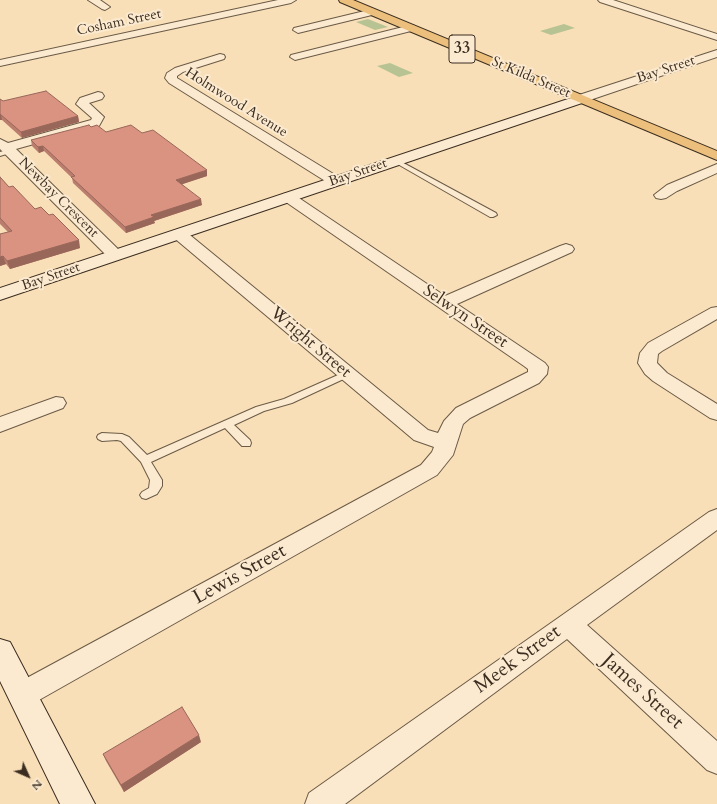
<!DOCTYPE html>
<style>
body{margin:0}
#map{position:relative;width:717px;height:804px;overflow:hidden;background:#f9dfb7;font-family:Cardo,serif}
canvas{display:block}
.north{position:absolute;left:8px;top:756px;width:40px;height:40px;-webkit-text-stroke:3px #fbead0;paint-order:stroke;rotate:135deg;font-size:11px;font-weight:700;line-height:16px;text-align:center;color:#3b2d20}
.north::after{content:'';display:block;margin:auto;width:14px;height:18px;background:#3b2d20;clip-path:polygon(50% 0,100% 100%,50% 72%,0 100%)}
</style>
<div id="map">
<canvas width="717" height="804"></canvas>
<div class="north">N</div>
</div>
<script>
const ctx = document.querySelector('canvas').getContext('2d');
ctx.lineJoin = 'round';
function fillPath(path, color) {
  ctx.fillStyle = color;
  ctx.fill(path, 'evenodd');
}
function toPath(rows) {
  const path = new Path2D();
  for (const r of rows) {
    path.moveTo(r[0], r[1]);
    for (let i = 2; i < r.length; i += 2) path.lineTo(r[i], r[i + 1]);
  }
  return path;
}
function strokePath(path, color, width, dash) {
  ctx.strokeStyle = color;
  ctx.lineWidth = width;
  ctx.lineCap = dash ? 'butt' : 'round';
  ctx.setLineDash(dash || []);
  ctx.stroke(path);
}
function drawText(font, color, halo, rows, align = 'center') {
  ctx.font = font + ' Cardo,serif';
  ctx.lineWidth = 4;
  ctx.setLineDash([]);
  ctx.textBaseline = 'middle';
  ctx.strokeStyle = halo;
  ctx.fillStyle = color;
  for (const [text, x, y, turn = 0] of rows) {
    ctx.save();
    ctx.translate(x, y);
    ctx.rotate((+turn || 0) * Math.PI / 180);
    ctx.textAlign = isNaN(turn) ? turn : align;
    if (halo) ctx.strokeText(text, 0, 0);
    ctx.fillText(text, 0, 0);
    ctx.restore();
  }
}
fillPath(toPath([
 [368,19,388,27,375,30,356,22],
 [564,24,575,28,551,35,540,31],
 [390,63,413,73,399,77,377,66]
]), '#b8c393');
const lane = toPath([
 [11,149,14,151,13,152,0,156,0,152,11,149],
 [396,159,496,213,497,215,493,217,490,217,394,162,394,160,396,159],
 [347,371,350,372,352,374,350,376,292,403,264,411,234,425,250,440,251,443,250,446,242,446,225,428,151,462,162,480,162,486,157,494,146,499,142,498,140,495,142,492,149,488,150,480,141,462,121,441,117,440,102,441,98,439,97,437,98,435,102,433,122,434,129,437,147,455,256,407,284,399,347,371]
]);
const street = toPath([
 [88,0,100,0,110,7,105,10,102,9,88,0],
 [278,0,296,0,291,3,0,66,0,60,278,0],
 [598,0,613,0,717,34,717,40,600,2,598,0],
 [373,9,378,12,376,14,298,33,293,30,294,28,373,9],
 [411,25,415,26,416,28,415,30,295,60,290,57,291,55,411,25],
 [717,50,717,57,584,102,580,103,576,102,574,99,576,96,717,50],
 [220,54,224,55,225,57,224,59,183,72,177,76,177,78,340,178,342,181,340,184,335,185,330,184,169,83,165,78,167,73,175,68,220,54],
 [98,92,102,93,104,96,102,99,89,103,104,117,99,126,16,149,121,252,123,255,121,258,115,260,109,258,0,149,0,139,8,143,91,120,92,118,76,104,80,98,98,92],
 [717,164,717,173,677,191,666,198,661,199,656,198,654,195,667,185,717,164],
 [288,193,293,194,445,296,560,246,566,244,572,246,574,249,572,252,457,304,545,363,548,367,547,374,539,383,470,418,463,424,453,455,437,475,32,704,22,707,12,704,8,695,12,686,421,465,432,452,434,447,414,440,173,237,171,234,173,231,179,229,185,231,428,430,438,433,444,421,456,408,528,372,528,369,524,366,283,200,281,197,283,194,288,193],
 [717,307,717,319,662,351,658,354,657,363,667,373,717,404,717,420,710,418,653,381,645,374,638,363,640,353,648,343,711,308,717,307],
 [56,397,63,398,66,403,63,408,0,432,0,417,56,397],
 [717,509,717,530,587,625,717,741,717,774,707,770,567,639,345,804,305,804,309,793,709,512,717,509]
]);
const secondary = toPath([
 [580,95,585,96,587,99,585,102,0,300,0,288,580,95],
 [0,639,10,642,95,804,60,804,0,681,0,639]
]);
const primary = toPath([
 [339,0,353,0,717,151,717,160,340,2,339,0]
]);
strokePath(lane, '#6a5a46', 2);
strokePath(street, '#6a5a46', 2);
strokePath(secondary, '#3b2d20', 2);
strokePath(primary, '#3b2d20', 2);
fillPath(lane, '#fbead0');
fillPath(street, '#fbead0');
fillPath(secondary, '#fbead0');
fillPath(primary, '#ecc07c');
fillPath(toPath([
 [0,99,3,101,78,116,79,122,22,138,2,120,0,120],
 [91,127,106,132,142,133,207,176,182,184,202,205,154,221,155,223,126,233,73,183,72,178,44,151,39,153,32,146,31,140],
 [0,177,9,187,80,248,10,269,6,264,0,266,8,232,0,224],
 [201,742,124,792,106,761,103,754]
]), '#bb7e6e');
fillPath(toPath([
 [0,114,1,114,2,120,0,120],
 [78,116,79,122,22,138,21,132],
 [43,146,44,151,39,153,38,147],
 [207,170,207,176,177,186,176,180],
 [201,199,202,205,154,221,155,223,126,233,125,227,151,215],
 [79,240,80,248,10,269,7,261],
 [3,256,6,264,0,266,0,257],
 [199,735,201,742,124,792,121,785]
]), '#98675a');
const building = toPath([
 [46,91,78,116,21,132,0,114,0,99,3,101,46,91],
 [89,125,91,127,97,125,106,132,131,125,142,133,153,130,207,170,176,180,201,199,151,215,154,217,125,227,71,177,75,176,43,146,38,147,31,140,89,125],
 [0,177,9,187,13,186,35,209,41,207,49,215,53,214,79,240,7,261,3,256,0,257,0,234,12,231,0,218,0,177],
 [182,707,199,735,121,785,103,754,182,707]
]);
fillPath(building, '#d99380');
strokePath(building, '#98675a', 1);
drawText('14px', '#3b2d20', '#fbead0', [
 ["Cosham Street",119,23,-12],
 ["Bay Street",666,70,-18],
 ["St Kilda Street",531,78,23],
 ["Holmwood Avenue",236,103,32],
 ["Bay Street",358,173,-19],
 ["Newbay Crescent",58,198,45],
 ["Bay Street",51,277,-19]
]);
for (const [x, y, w] of [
 [462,49,26]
]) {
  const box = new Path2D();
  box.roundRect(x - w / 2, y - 14, w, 28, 3);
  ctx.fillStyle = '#fbead0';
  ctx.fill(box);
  strokePath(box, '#3b2d20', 1);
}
drawText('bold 16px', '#3b2d20', null, [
 ["33",462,49]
]);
drawText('17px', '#3b2d20', '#fbead0', [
 ["Selwyn Street",465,317,34],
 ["Wright Street",310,343,40]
]);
drawText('20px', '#3b2d20', '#fbead0', [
 ["Lewis Street",240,575,-29],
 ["Meek Street",518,660,-36],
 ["James Street",642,692,42]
]);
</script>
